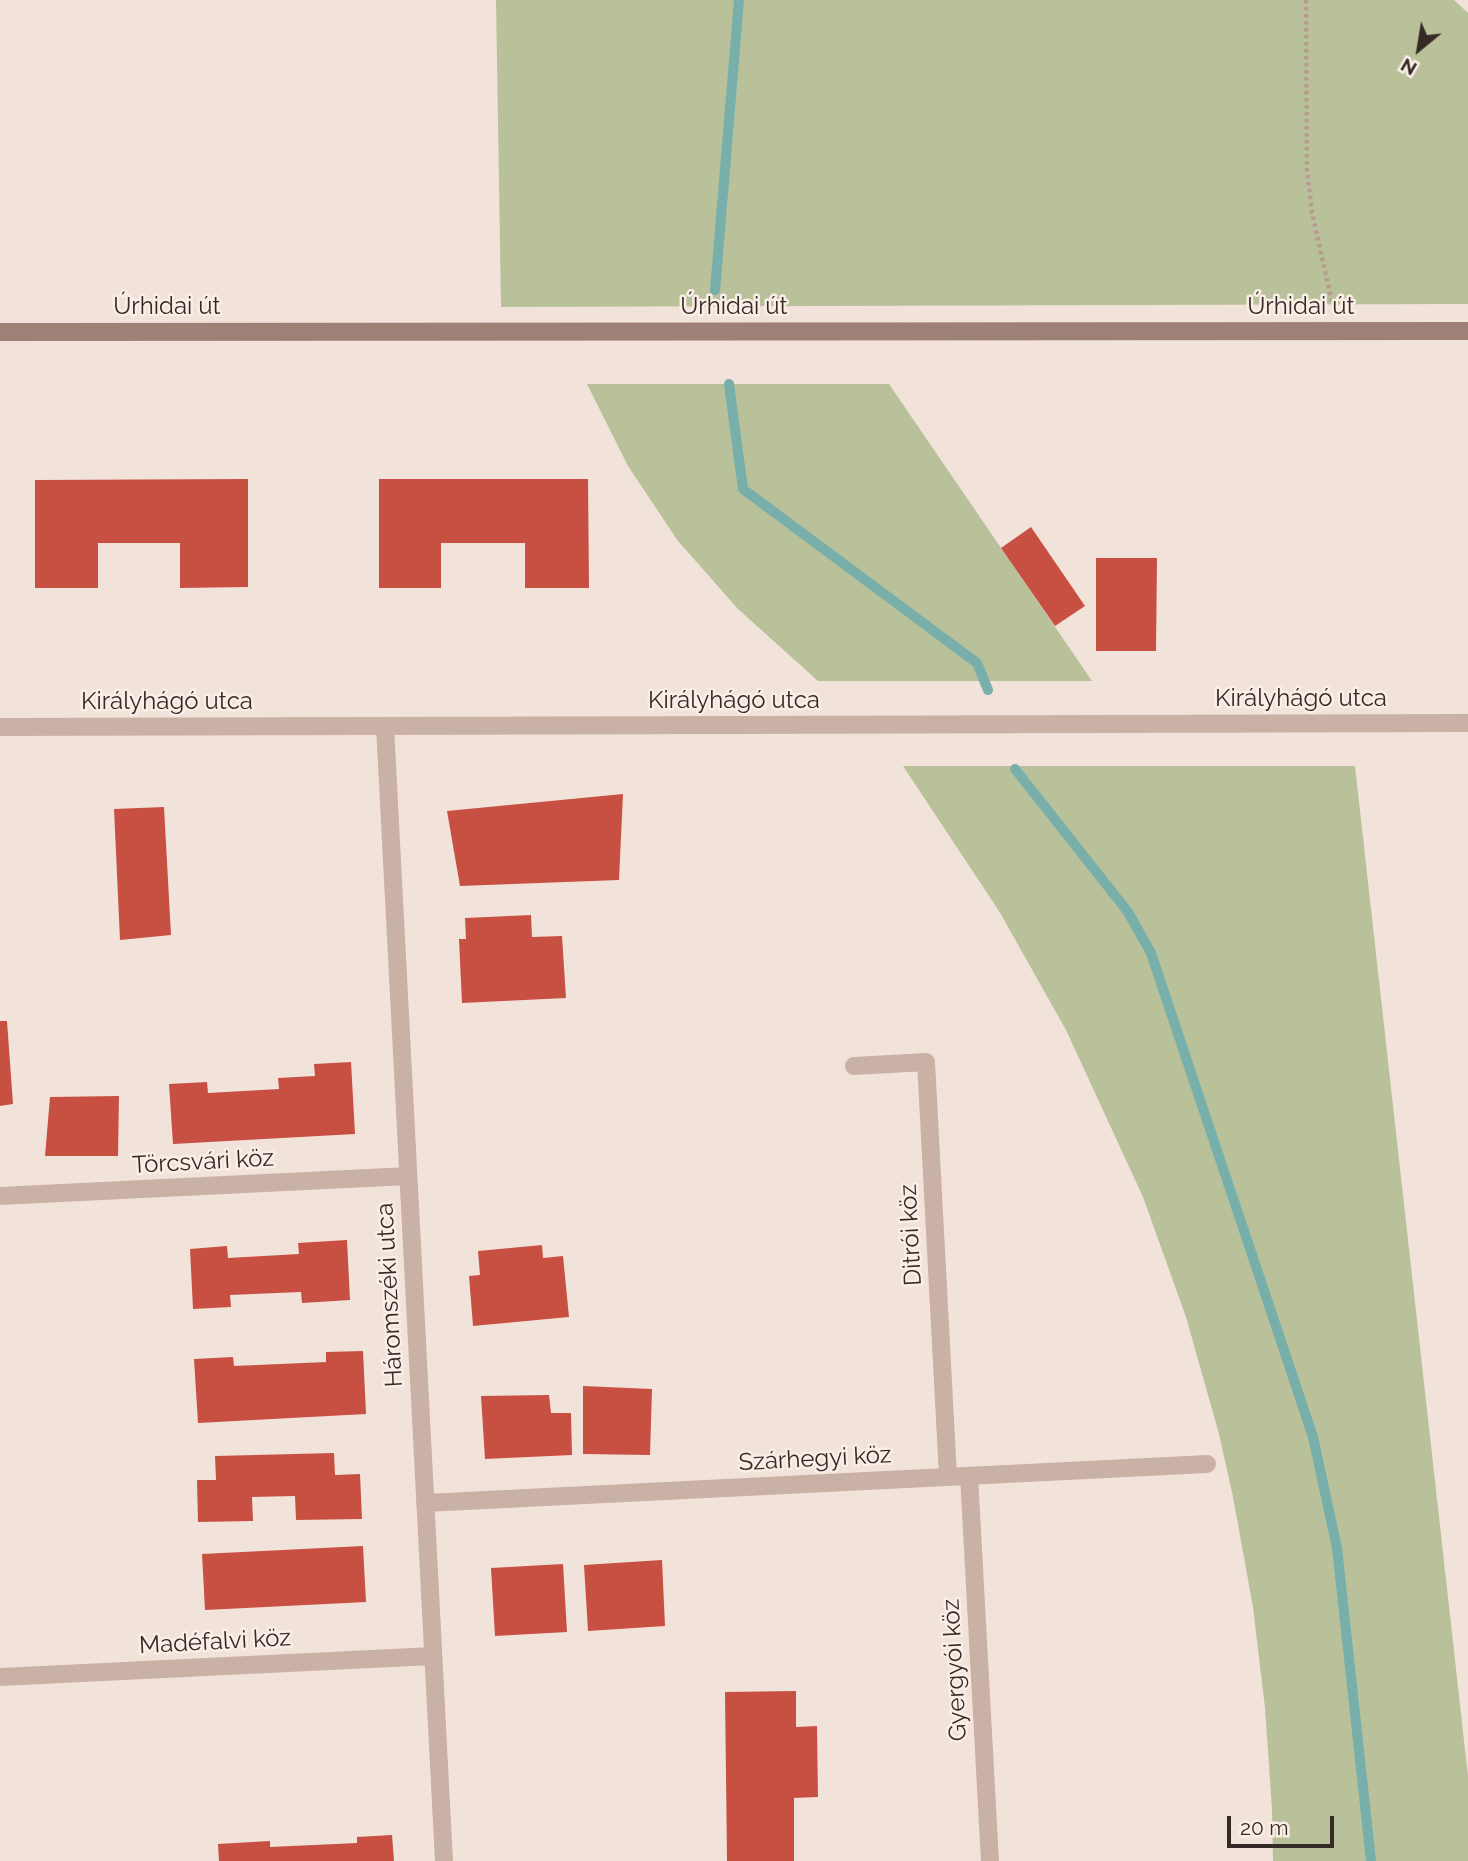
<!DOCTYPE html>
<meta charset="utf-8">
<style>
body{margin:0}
#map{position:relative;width:1468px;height:1861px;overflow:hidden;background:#f2e3da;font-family:Raleway,sans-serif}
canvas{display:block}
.north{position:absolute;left:1384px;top:14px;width:70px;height:70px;-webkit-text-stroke:5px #faeee6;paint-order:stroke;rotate:210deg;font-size:19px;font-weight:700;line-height:28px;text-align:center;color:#362a27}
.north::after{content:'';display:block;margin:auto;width:24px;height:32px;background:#362a27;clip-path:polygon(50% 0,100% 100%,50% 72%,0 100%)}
.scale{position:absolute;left:1227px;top:1816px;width:107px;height:32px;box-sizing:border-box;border:4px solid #362a27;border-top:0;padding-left:9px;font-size:21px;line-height:24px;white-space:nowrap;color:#362a27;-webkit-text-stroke:5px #faeee6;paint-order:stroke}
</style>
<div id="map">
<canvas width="1468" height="1861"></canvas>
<div class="north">N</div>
<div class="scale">20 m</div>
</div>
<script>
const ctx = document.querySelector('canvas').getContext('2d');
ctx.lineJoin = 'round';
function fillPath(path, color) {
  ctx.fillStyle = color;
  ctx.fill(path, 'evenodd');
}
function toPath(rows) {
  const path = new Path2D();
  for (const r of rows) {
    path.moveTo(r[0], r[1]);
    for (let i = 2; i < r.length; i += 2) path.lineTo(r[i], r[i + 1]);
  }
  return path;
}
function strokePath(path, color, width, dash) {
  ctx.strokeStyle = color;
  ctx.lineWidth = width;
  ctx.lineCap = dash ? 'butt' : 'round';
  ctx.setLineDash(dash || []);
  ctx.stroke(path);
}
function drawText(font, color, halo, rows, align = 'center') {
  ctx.font = font + ' Raleway,sans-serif';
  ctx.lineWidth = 5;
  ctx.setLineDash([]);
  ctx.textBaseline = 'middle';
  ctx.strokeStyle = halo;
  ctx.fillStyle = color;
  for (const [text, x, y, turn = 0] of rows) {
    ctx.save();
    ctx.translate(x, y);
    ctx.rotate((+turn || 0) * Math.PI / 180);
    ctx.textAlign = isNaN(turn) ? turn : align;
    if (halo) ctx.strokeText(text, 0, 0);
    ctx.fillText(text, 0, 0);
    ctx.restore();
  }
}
fillPath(toPath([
 [496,0,1454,0,1468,13,1468,304,501,307],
 [587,384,889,384,1092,681,818,681,738,609,678,541,628,466],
 [903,766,1355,766,1468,1776,1468,1861,1273,1861,1272,1809,1265,1708,1253,1607,1233,1497,1219,1434,1186,1317,1143,1197,1066,1030,999,911]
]), '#b9c19a');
strokePath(toPath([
 [715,290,739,0],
 [729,384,743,489,977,663,988,690],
 [1015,769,1128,912,1151,953,1313,1437,1337,1548,1371,1861]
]), '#78afaa', 10);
fillPath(toPath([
 [248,479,248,587,180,588,180,543,98,543,98,588,35,588,35,480],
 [379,479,588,479,589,588,525,588,525,543,441,543,441,588,379,588],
 [1031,527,1085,606,1055,626,1001,548],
 [1096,558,1157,558,1156,651,1096,651],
 [623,794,619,880,460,886,447,811],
 [164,807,171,935,120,940,114,809],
 [531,915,532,937,562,936,566,998,462,1003,459,939,466,939,465,918],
 [0,1021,7,1021,13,1104,0,1106],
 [351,1062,355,1134,173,1144,169,1084,207,1082,208,1093,279,1089,278,1078,315,1076,314,1064],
 [119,1096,118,1156,45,1156,50,1097],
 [347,1240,350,1300,302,1303,301,1292,230,1295,231,1307,193,1309,190,1249,227,1246,228,1258,299,1254,298,1243],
 [542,1245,543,1258,563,1256,569,1317,473,1326,469,1276,480,1275,478,1251],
 [363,1351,366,1414,198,1423,194,1359,233,1357,234,1366,326,1362,326,1352],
 [583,1386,652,1389,650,1455,583,1454],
 [549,1395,551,1413,571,1413,572,1455,485,1459,481,1396],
 [334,1453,335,1475,360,1474,362,1519,296,1520,295,1496,252,1497,253,1521,198,1522,197,1480,216,1480,215,1456],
 [363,1546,366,1602,205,1610,202,1554],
 [662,1560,665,1626,588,1631,584,1565],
 [563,1564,567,1632,495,1636,491,1568],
 [796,1691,796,1727,817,1726,818,1797,794,1798,794,1861,727,1861,725,1692],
 [392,1835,394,1861,219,1861,218,1844,270,1841,270,1847,357,1843,357,1837]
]), '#c85042');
strokePath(toPath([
 [1306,0,1307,170,1312,213,1333,306]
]), '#b69b90', 4.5, [3.5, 3.5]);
strokePath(toPath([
 [385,726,444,1861],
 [0,727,1468,723],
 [854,1066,926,1062,948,1476],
 [0,1196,408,1176],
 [969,1476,990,1861],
 [425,1503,1207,1464],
 [0,1677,433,1656]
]), '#cab1a6', 18);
strokePath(toPath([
 [0,332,1468,331]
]), '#9e8077', 18);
drawText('24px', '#362a27', '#faeee6', [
 ["Úrhidai út",167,307],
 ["Úrhidai út",734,307],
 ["Úrhidai út",1301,307],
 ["Királyhágó utca",1301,699],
 ["Királyhágó utca",734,701],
 ["Királyhágó utca",167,702],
 ["Törcsvári köz",203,1162,-3],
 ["Ditrói köz",911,1235,-93],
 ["Háromszéki utca",390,1295,-93],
 ["Szárhegyi köz",815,1459,-3],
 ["Madéfalvi köz",215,1642,-3],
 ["Gyergyói köz",955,1670,-93]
]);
</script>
